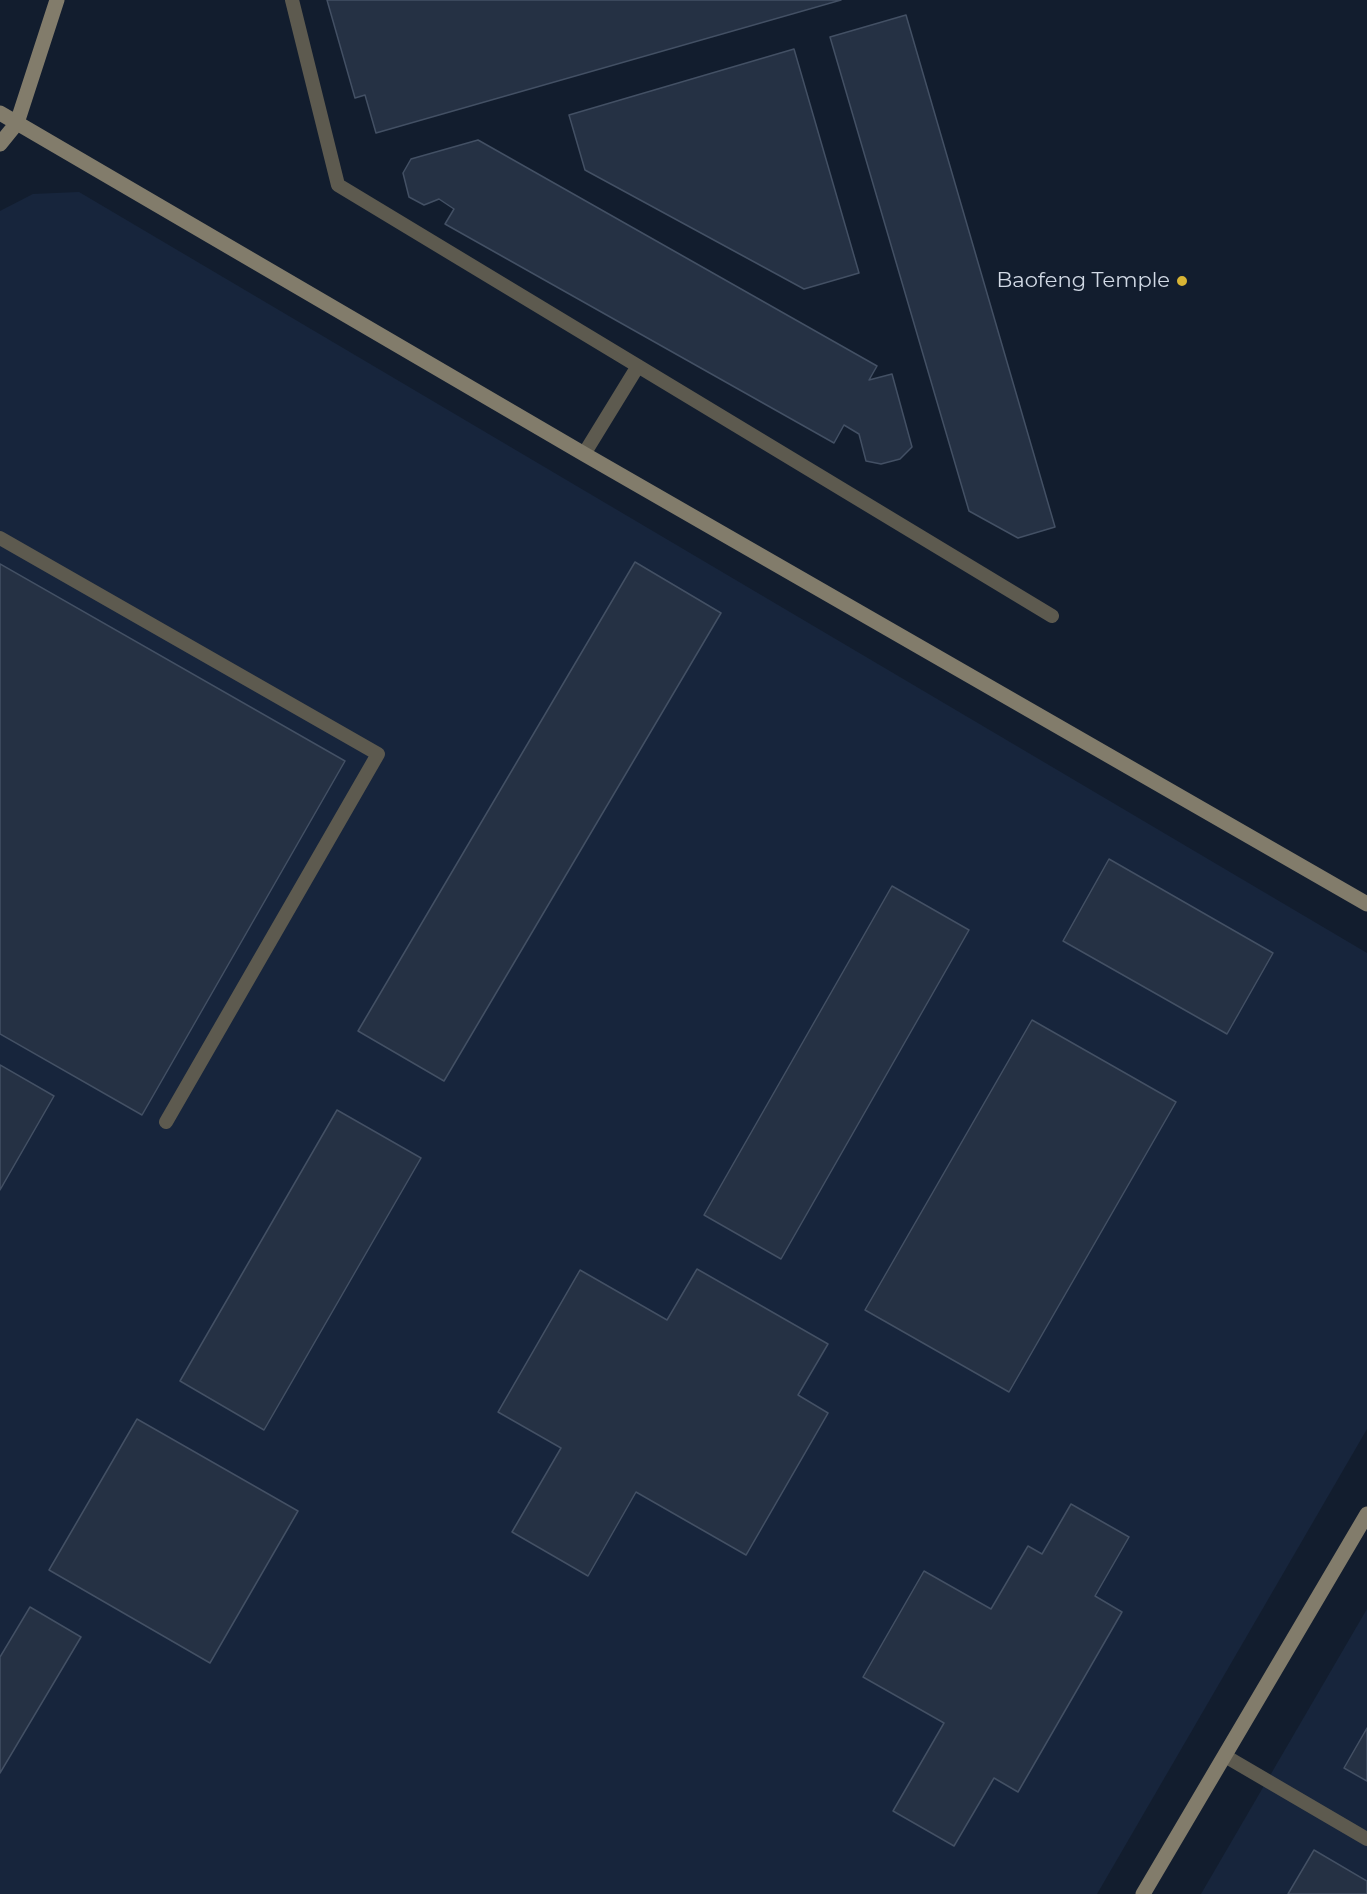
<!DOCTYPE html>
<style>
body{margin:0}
canvas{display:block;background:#121d2e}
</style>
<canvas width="1367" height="1894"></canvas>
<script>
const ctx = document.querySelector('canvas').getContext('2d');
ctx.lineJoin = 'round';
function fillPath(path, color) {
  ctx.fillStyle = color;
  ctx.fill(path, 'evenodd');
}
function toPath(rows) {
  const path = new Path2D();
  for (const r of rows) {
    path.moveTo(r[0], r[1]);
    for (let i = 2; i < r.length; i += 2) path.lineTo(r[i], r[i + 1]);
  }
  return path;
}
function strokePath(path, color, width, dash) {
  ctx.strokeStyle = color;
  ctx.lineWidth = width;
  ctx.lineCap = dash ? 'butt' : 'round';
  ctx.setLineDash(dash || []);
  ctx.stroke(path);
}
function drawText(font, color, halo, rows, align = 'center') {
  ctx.font = font + ' Montserrat,sans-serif';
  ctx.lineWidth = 4.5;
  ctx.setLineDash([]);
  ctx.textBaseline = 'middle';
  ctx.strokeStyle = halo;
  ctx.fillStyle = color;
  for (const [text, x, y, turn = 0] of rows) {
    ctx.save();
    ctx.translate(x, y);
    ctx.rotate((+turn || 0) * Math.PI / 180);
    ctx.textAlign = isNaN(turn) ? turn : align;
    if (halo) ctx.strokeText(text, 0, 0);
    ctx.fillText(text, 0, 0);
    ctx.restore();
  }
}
fillPath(toPath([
 [79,192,1367,953,1367,1429,1097,1894,0,1894,0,211,33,194],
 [1367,1609,1367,1894,1201,1894]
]), '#17253c');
const building = toPath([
 [327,0,841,0,376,133,365,95,355,98,327,0],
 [906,15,1055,527,1018,538,969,511,830,37,906,15],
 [794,49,859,273,804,289,585,170,569,115,794,49],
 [478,140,877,366,869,380,892,374,912,447,900,459,881,464,866,461,859,434,844,425,834,443,445,224,454,209,439,199,424,205,409,197,403,173,411,159,478,140],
 [635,562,721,613,444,1081,358,1031,635,562],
 [0,564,345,761,142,1115,0,1034,0,564],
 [1109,859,1273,953,1227,1034,1063,941,1109,859],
 [892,886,969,930,781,1259,704,1215,892,886],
 [1032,1020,1176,1102,1009,1392,865,1310,1032,1020],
 [0,1065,54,1096,0,1190,0,1065],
 [337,1110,421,1158,264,1430,180,1381,337,1110],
 [697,1269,828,1344,798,1395,828,1413,746,1555,636,1492,588,1576,512,1532,561,1448,498,1412,580,1270,667,1320,697,1269],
 [137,1419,298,1511,210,1663,49,1570,137,1419],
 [1071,1504,1129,1537,1095,1596,1122,1612,1018,1792,994,1778,954,1846,893,1811,944,1723,863,1677,924,1571,991,1609,1028,1546,1042,1554,1071,1504],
 [30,1607,81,1637,0,1773,0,1657,30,1607],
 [1367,1728,1367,1781,1344,1768,1367,1728],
 [1314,1850,1367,1881,1367,1894,1288,1894,1314,1850]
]);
fillPath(building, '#253144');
strokePath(building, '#435064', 1.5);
strokePath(toPath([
 [292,0,338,185,1052,616],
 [584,454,638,366],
 [0,538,378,754,166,1122],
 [1225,1756,1367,1839]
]), '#5d5a4f', 14);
strokePath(toPath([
 [0,113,584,454,1367,904],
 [0,144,17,123,57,0],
 [1143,1894,1367,1514]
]), '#827c6b', 15);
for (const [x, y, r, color] of [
 [1182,281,6,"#d8b434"]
]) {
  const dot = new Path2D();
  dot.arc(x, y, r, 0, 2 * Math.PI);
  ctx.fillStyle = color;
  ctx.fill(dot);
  strokePath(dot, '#121d2e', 2);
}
drawText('21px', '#d1d9e5', '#121d2e', [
 ["Baofeng Temple",1170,281]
], 'right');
</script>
